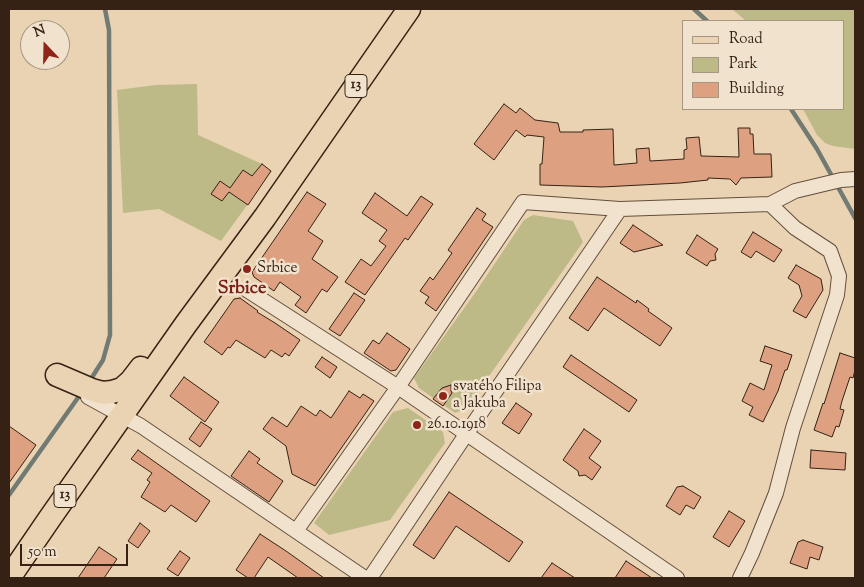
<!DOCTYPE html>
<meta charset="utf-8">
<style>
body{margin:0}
#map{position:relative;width:864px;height:587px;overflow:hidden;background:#ead3b2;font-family:"Sorts Mill Goudy",serif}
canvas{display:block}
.frame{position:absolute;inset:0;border:10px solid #362215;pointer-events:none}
.legend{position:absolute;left:682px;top:20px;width:162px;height:90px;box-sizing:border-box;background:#f1e2cd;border:1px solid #a69583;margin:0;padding:6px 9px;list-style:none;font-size:15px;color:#362215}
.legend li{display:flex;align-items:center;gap:10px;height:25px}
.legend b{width:25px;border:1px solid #a69583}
.north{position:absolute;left:20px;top:20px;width:50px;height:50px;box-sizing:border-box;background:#f1e2cd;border:1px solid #a69583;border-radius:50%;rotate:339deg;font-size:14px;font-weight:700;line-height:20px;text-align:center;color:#362215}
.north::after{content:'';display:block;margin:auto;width:18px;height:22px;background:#8f2418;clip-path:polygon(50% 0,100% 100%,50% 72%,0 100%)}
.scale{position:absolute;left:20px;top:544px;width:108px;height:22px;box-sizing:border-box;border:2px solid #362215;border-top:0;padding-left:6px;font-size:15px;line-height:18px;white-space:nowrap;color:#362215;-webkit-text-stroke:4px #f1e2cd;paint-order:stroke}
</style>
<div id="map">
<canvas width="864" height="587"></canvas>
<div class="frame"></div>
<ul class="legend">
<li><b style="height:6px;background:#ead3b2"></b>Road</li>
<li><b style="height:14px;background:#bdba88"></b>Park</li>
<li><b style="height:14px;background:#dda081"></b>Building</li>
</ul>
<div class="north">N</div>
<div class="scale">50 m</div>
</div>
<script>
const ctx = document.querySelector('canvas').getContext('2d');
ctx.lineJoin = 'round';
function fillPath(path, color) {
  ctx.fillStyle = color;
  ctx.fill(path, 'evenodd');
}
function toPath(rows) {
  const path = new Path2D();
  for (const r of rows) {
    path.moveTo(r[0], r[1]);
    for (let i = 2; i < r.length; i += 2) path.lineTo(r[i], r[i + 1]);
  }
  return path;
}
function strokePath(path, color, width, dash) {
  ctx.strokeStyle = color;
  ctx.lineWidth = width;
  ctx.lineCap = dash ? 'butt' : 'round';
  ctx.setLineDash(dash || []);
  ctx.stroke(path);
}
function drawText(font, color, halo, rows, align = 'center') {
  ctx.font = font + ' "Sorts Mill Goudy",serif';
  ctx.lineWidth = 5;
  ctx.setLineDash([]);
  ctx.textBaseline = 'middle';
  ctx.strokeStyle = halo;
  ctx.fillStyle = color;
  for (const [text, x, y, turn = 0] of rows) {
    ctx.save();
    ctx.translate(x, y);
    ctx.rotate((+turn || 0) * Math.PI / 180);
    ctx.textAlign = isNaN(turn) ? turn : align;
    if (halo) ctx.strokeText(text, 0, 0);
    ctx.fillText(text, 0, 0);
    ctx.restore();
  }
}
fillPath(toPath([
 [732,9,855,9,855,149,833,146,825,143,817,135,803,109,843,109,843,21,746,21],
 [197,84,198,135,262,164,272,171,221,241,159,209,123,213,117,90,156,85],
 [533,215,573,221,583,242,466,409,455,413,419,388,414,378,475,293,524,220],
 [408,408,443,432,445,443,390,520,329,535,314,523,393,412]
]), '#bdba88');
strokePath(toPath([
 [694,9,707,21],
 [791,109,817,149,855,218],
 [89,382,103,360,110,335,109,30,105,9],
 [9,495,82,392]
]), '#717b73', 4.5);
const building = toPath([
 [504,104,516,113,520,108,535,120,558,123,560,132,583,132,583,130,613,129,614,165,637,163,636,149,649,148,650,161,684,159,684,150,687,149,686,138,699,137,701,156,739,157,738,128,750,128,750,134,753,134,754,154,771,154,772,177,741,178,736,185,730,179,708,178,708,180,680,183,602,187,540,185,540,164,542,164,544,137,527,135,525,137,516,130,494,160,474,144,504,104],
 [262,164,271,171,248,205,229,192,222,201,211,194,220,181,230,188,243,170,252,176,262,164],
 [307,192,326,204,308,231,323,241,312,259,338,277,327,292,322,289,306,313,295,305,301,297,280,282,274,291,254,277,252,272,307,192],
 [375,193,407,216,421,196,433,204,408,240,405,238,365,295,345,282,361,259,371,266,386,246,379,241,387,230,362,213,375,193],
 [477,208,486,214,482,220,493,227,436,311,425,303,429,297,420,291,430,277,433,280,452,253,448,250,477,208],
 [633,225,663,245,634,252,620,243,633,225],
 [753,232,782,250,774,262,756,251,751,258,741,252,753,232],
 [697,235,718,249,715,254,716,260,710,261,707,266,686,253,697,235],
 [796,265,821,279,823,290,806,318,793,311,802,296,799,285,788,278,796,265],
 [597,277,636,303,637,300,649,309,648,311,672,328,660,346,604,308,588,331,569,318,597,277],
 [354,293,365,300,340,336,329,329,354,293],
 [240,298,258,311,257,312,275,323,300,340,289,356,285,353,282,357,271,350,265,358,236,340,230,348,228,347,222,355,204,342,234,299,240,298],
 [387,333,410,349,396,370,391,371,364,353,373,340,379,344,387,333],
 [765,346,792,355,787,370,785,370,778,391,763,422,749,415,753,407,742,401,750,383,764,390,772,365,760,361,765,346],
 [840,353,855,358,855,370,853,378,850,377,842,401,840,409,844,410,839,427,836,426,832,437,814,430,823,403,824,404,840,353],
 [571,355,637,400,629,412,563,367,571,355],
 [322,357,337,367,330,378,315,367,322,357],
 [184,377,219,402,205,422,170,396,184,377],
 [451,385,451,391,452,393,443,406,433,399,442,388,451,385],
 [349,391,360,398,363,394,374,401,315,486,292,474,286,446,263,429,272,417,287,427,301,406,316,416,320,410,331,418,349,391],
 [516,403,532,414,519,434,502,423,516,403],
 [201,422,212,429,200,447,189,439,201,422],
 [9,426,36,445,9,483,9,426],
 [584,429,601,441,589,458,601,467,592,480,585,475,579,476,578,471,563,460,584,429],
 [138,450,210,501,196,522,171,505,165,512,141,497,150,482,147,480,152,473,131,459,138,450],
 [811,450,846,453,845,470,810,468,811,450],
 [249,451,260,459,257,463,283,481,269,502,231,476,249,451],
 [683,486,701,497,694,509,686,505,680,515,666,506,677,487,683,486],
 [449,492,523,542,509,562,456,526,434,559,413,545,449,492],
 [729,511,745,521,729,547,713,537,729,511],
 [140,523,150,531,138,548,128,541,140,523],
 [260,534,286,551,324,578,298,578,268,557,254,578,248,578,236,570,260,534],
 [803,540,823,547,819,560,810,557,807,569,790,563,798,542,803,540],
 [99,547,117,559,104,578,78,578,99,547],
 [180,551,190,558,178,576,167,569,180,551],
 [626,561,652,578,615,578,626,561],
 [552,563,575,578,541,578,552,563]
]);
fillPath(building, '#dda081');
strokePath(building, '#362215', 1);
const minor = toPath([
 [770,204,795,191,841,180,855,179],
 [620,209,770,204,795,228,830,251,839,276,837,295,793,428,776,493,752,553,740,578],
 [247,290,398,387,677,578],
 [88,397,141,426,365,578],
 [296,531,398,387,523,202,620,209,467,433,370,578]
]);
const primary = toPath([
 [57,375,92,390,103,393,112,392,122,389,131,381,141,368],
 [9,578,50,518,186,324,265,217,409,9]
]);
strokePath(minor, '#634e3c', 16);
strokePath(primary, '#362215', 25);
strokePath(minor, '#f1e2cd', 14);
strokePath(primary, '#ead3b2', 22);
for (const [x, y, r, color] of [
 [247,269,5,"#8f2418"],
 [443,396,5,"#8f2418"],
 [417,425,5,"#8f2418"]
]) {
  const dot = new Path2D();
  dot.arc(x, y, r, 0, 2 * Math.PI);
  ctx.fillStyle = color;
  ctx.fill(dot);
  strokePath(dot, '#f1e2cd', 2);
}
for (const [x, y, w] of [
 [356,86,22],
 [65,496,22]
]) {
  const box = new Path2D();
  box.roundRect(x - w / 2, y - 11.5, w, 23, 4);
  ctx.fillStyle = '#f1e2cd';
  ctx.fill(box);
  strokePath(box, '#362215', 1);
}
drawText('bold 14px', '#362215', null, [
 ["13",356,86],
 ["13",65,496]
]);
drawText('15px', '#362215', '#f1e2cd', [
 ["Srbice",257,269],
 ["svatého Filipa",453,387],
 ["a Jakuba",453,404],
 ["26.10.1918",427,425]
], 'left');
drawText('bold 18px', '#7a1f14', '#f1e2cd', [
 ["Srbice",242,290]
]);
</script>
